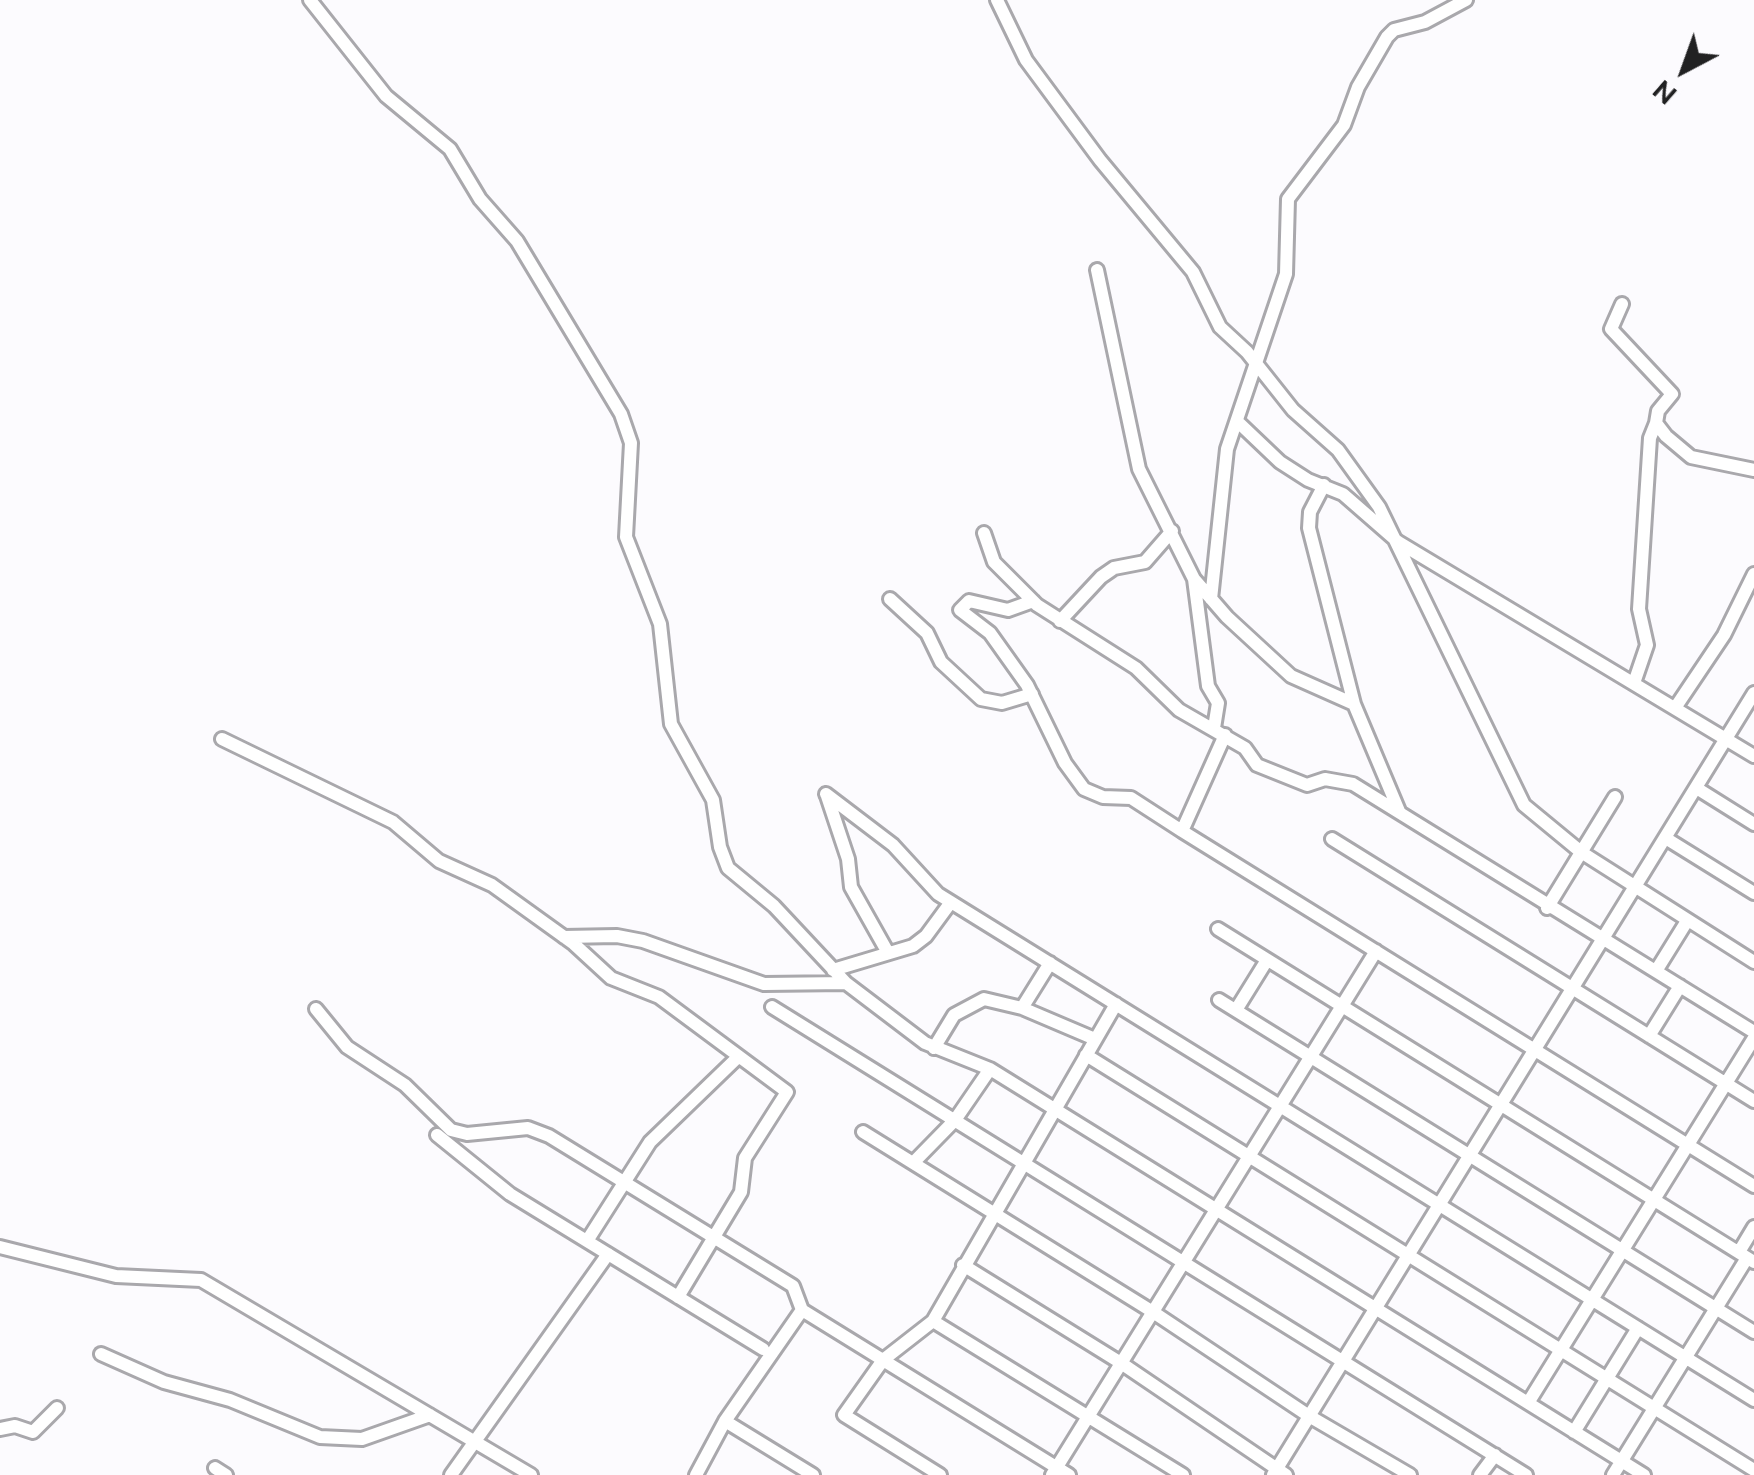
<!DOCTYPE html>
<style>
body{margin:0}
#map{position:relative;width:1754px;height:1475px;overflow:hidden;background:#fcfbfe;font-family:Ubuntu,sans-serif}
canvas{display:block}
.north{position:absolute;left:1634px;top:20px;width:100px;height:100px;-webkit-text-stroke:8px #fcfbfe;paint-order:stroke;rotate:221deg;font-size:28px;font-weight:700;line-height:40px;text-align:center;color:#212122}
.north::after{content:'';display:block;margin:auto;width:35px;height:45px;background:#212122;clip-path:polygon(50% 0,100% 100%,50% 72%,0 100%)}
</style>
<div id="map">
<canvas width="1754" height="1475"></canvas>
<div class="north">N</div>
</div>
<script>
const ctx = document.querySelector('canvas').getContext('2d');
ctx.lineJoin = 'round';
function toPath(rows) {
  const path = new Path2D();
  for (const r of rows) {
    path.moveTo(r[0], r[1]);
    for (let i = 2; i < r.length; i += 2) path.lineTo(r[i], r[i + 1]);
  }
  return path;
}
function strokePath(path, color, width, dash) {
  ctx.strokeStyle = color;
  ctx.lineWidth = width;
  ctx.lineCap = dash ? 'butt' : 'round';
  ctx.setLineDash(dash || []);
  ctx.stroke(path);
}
const minor = toPath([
 [310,0,386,96,450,149,480,199,517,241,621,414,631,443,626,537,660,624,671,724,713,800,720,847,728,868,774,906,846,983,925,1043,990,1069,1644,1475],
 [997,0,1026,60,1100,160,1193,272,1220,327,1247,352,1293,410,1338,450,1379,507,1524,805,1581,852,1754,962],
 [1097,270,1139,469,1194,579,1227,617,1291,676,1354,704,1399,811],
 [1622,304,1611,329,1672,394,1658,411,1656,423,1666,436,1691,457,1754,470],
 [1238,422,1280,462,1308,480,1343,494,1398,542,1754,756],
 [1324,485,1310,512,1309,528,1354,704],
 [984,533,994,562,1037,605,1136,668,1179,710,1245,748,1257,765,1307,785,1325,779,1353,784,1754,1032],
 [1194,579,1208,686,1218,703,1214,728],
 [890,599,927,633,941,662,981,699,1002,703,1032,694],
 [1211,599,1227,449,1286,274,1288,199,1344,125,1358,87,1387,37,1394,30,1425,22,1466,0],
 [1033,601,1008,610,969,601,960,610,990,633,1027,685,1065,763,1084,789,1103,797,1131,798,1182,831,1225,735],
 [1060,621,1101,577,1114,568,1145,562,1172,531],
 [1634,683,1647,645,1639,609,1650,438,1656,423],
 [1675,708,1724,635,1754,574],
 [222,739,393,822,439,861,492,885,574,944,611,978,659,997,787,1092,745,1158,741,1192,678,1297],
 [1698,789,1754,824],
 [826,794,893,845,938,894,1754,1400],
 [827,796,848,859,851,887,887,951],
 [1182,831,1754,1186],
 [1332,839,1754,1101],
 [1667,839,1754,893],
 [1547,908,1615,797],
 [1218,929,1754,1262],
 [564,937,617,936,643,941,764,984,846,983],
 [833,970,913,946,926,936,951,902],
 [1656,971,1687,921],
 [1219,1000,1754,1332],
 [772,1007,1526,1475],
 [1022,1008,1050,963],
 [316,1009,347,1047,405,1085,451,1130,467,1134,528,1128,549,1136,793,1286,802,1310,1069,1475],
 [1236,1010,1267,960],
 [1649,1036,1680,986],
 [934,1048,954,1015,984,999,1022,1008,1095,1039],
 [1086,1055,1754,1470],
 [863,1132,1153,1312,1309,1416,1410,1475],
 [437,1135,510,1194,763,1349],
 [913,1163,955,1120,990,1069],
 [587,1241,650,1142,737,1058],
 [0,1247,116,1276,201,1280,531,1475],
 [1739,1252,1754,1227],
 [963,1265,1121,1363,1286,1475],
 [933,1321,1183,1475],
 [101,1354,164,1382,230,1400,320,1437,362,1439,430,1415],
 [1528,1403,1754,1038],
 [725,1421,813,1475],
 [0,1429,15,1426,33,1432,57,1408],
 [1574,1432,1638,1328],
 [215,1468,226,1475],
 [451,1475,608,1254],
 [696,1475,725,1421,802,1310],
 [940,1475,844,1415,883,1360,933,1321,1116,1004],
 [1052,1475,1376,951],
 [1273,1475,1754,693],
 [1480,1475,1495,1455],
 [1613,1475,1747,1258]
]);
strokePath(minor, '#a9a8ac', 18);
strokePath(minor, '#fff', 12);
</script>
